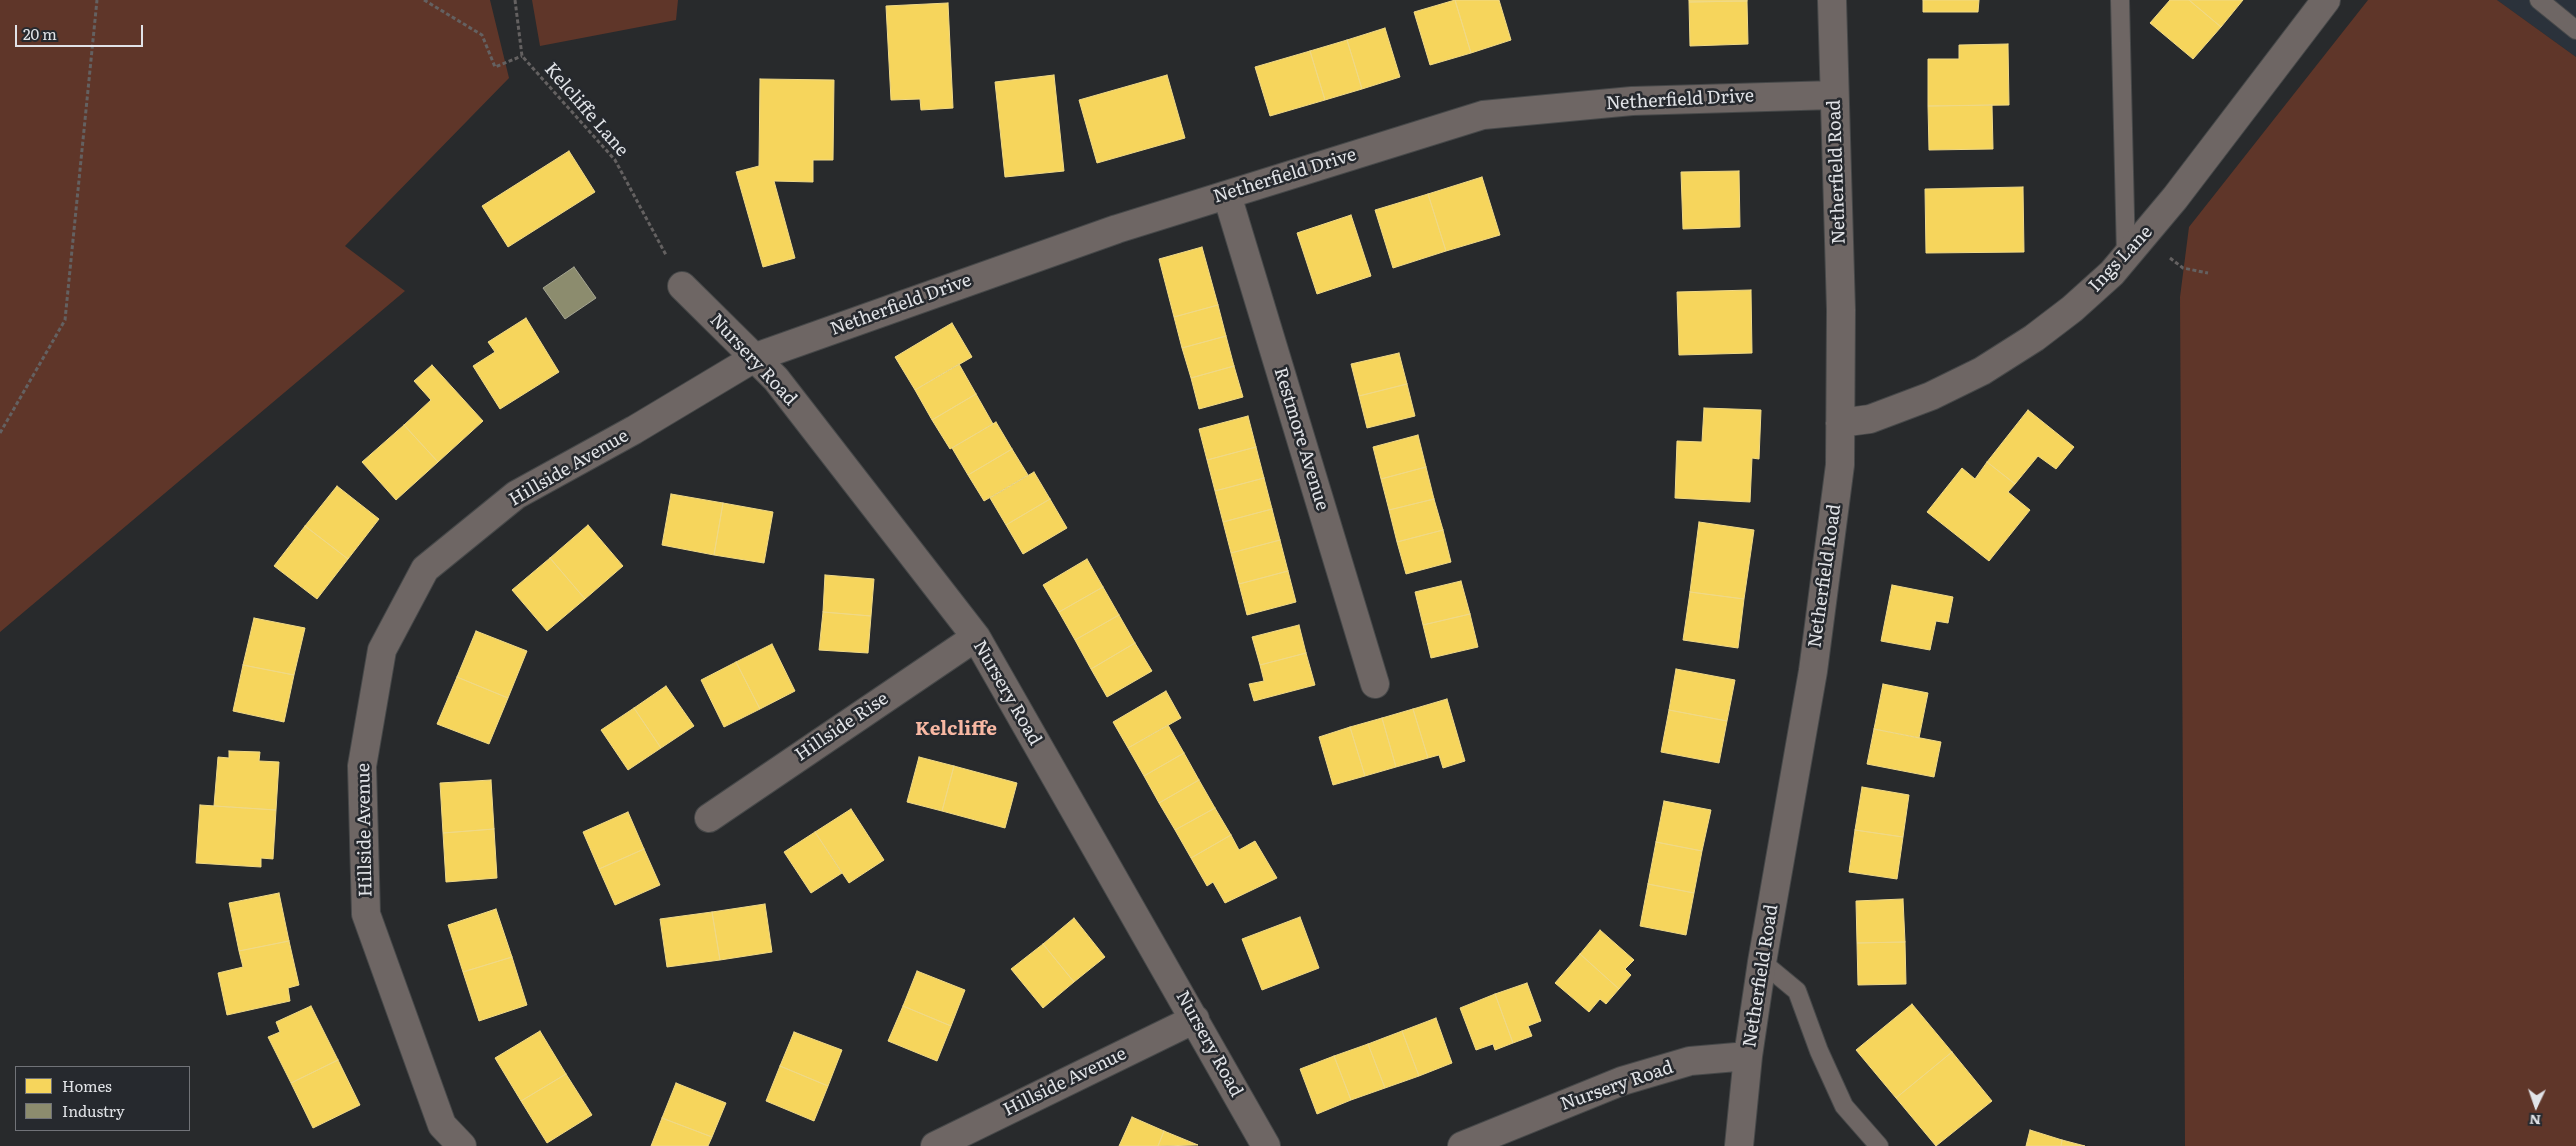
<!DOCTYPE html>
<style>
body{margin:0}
#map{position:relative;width:2576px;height:1146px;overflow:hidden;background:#282a2c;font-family:Literata,serif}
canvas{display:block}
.legend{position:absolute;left:15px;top:1066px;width:175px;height:65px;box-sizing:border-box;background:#26292e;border:1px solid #717378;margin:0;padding:6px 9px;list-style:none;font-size:15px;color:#e1e3e7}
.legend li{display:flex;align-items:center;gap:10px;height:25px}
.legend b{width:25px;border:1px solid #717378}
.north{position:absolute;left:2511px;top:1081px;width:50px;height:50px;-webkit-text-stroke:4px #26292e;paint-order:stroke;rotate:183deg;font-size:14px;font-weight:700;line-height:20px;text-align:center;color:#e1e3e7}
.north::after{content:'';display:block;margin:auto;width:18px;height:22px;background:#e1e3e7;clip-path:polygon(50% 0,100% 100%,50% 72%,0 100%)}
.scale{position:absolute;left:15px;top:25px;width:128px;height:22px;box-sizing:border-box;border:2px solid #e1e3e7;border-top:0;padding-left:6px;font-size:15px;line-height:18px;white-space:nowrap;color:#e1e3e7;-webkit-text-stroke:4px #26292e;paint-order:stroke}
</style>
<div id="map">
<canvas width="2576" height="1146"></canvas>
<ul class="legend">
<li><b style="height:14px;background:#f6d55c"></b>Homes</li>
<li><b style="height:14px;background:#8c8c6e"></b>Industry</li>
</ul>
<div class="north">N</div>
<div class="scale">20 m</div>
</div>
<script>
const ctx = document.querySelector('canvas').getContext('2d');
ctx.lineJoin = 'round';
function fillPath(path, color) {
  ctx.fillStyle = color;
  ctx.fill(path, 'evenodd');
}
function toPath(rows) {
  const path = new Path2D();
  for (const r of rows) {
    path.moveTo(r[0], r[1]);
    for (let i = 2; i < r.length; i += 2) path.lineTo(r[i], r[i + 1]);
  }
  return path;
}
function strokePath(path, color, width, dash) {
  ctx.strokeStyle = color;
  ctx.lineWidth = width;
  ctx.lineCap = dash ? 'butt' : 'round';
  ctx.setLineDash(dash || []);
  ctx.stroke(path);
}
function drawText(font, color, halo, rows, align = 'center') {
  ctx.font = font + ' Literata,serif';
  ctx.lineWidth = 5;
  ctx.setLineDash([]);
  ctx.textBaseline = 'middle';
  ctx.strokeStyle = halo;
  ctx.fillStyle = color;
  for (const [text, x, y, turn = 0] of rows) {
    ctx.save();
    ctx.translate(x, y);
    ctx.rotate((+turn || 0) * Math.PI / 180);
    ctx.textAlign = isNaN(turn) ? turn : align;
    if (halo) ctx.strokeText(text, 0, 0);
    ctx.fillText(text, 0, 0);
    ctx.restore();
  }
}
fillPath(toPath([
 [2497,0,2576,0,2576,57]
]), '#2b323b');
fillPath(toPath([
 [0,0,490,0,509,78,345,246,405,291,0,632],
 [532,0,678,0,676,20,540,46],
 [2368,0,2497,0,2576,57,2576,1146,2185,1146,2180,297,2189,227]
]), '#5f3629');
const homes = toPath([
 [1455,0,1499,0,1511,40,1471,53,1455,0],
 [1455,0,1471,53,1430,65,1414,12,1455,0],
 [1689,0,1747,0,1747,1,1689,2,1689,0],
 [1923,0,1979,0,1978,12,1923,12,1923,0],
 [2170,0,2189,0,2221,27,2193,59,2150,23,2170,0],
 [2189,0,2243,0,2221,27,2189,0],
 [1747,1,1748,44,1690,46,1689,2,1747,1],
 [948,3,953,108,921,110,920,99,891,100,886,6,948,3],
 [1385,28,1400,77,1362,89,1347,40,1385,28],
 [1347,40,1362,89,1325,100,1310,51,1347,40],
 [2008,44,2009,105,1928,106,1928,59,1959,59,1959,45,2008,44],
 [1310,51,1325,100,1270,116,1255,67,1310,51],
 [1054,75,1064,171,1005,177,995,82,1054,75],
 [1167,75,1185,138,1097,163,1079,100,1167,75],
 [760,79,834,80,833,160,813,160,813,182,774,181,795,258,763,267,736,172,759,166,760,79],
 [1992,105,1993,149,1929,150,1928,106,1992,105],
 [569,151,595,192,508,247,482,206,569,151],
 [1739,171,1740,227,1683,229,1681,172,1739,171],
 [1482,177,1500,235,1446,251,1428,194,1482,177],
 [2023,187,2024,252,1926,253,1925,189,2023,187],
 [1428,194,1446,251,1393,268,1375,210,1428,194],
 [1351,215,1371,276,1317,294,1297,233,1351,215],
 [1202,247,1218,305,1174,317,1159,259,1202,247],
 [1751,290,1752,353,1679,355,1677,292,1751,290],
 [1218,305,1226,336,1182,348,1174,317,1218,305],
 [526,318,559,372,500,409,473,366,495,352,488,342,526,318],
 [952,323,972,357,915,390,895,357,952,323],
 [1226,336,1234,366,1191,378,1182,348,1226,336],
 [1399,353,1407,384,1359,396,1351,364,1399,353],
 [959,364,976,394,932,420,915,390,959,364],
 [432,365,483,421,438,462,404,425,431,400,414,381,432,365],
 [1234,366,1243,397,1199,409,1191,378,1234,366],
 [1407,384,1415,416,1367,428,1359,396,1407,384],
 [976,394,993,424,950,449,932,420,976,394],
 [1704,408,1761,410,1759,459,1752,458,1750,502,1675,498,1677,441,1702,442,1704,408],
 [2028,410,2074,447,2056,469,2038,456,2015,484,1987,462,2028,410],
 [1248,416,1256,447,1207,460,1199,429,1248,416],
 [996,422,1012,449,968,475,952,448,996,422],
 [404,425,438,462,396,500,362,462,404,425],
 [1418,435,1426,467,1381,479,1373,447,1418,435],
 [1256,447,1264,478,1215,491,1207,460,1256,447],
 [1012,449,1028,475,984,501,968,475,1012,449],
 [1987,462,2015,484,2008,492,2030,510,1989,561,1927,512,1962,468,1975,479,1987,462],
 [1426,467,1434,499,1389,510,1381,479,1426,467],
 [1034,472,1050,499,1006,525,990,498,1034,472],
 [1264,478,1272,509,1223,522,1215,491,1264,478],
 [337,486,379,519,348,559,305,526,337,486],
 [671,494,723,503,714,555,662,545,671,494],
 [1050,499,1067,528,1023,554,1006,525,1050,499],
 [1434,499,1443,530,1397,542,1389,510,1434,499],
 [723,503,773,512,764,563,714,555,723,503],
 [1272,509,1280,540,1231,553,1223,522,1272,509],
 [1699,522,1754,530,1744,599,1690,592,1699,522],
 [588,525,623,566,585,599,550,558,588,525],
 [305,526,348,559,317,599,274,566,305,526],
 [1443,530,1451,562,1406,574,1397,542,1443,530],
 [1280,540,1288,571,1239,584,1231,553,1280,540],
 [550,558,585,599,547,631,512,590,550,558],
 [1087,559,1103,587,1059,612,1043,585,1087,559],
 [1288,571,1296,602,1247,615,1239,584,1288,571],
 [825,575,874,579,871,616,823,612,825,575],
 [1461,581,1470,614,1423,625,1415,592,1461,581],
 [1892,585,1953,597,1948,623,1936,621,1930,650,1881,641,1892,585],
 [1103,587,1119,615,1075,640,1059,612,1103,587],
 [1690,592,1744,599,1738,648,1683,640,1690,592],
 [823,612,871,616,868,653,819,650,823,612],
 [1470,614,1478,647,1431,658,1423,625,1470,614],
 [1119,615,1135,643,1091,669,1075,640,1119,615],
 [254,618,305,628,294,675,243,665,254,618],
 [1299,625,1306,653,1260,665,1252,637,1299,625],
 [476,631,527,651,508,698,457,677,476,631],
 [1135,643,1152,671,1107,697,1091,669,1135,643],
 [772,644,795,691,760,709,736,662,772,644],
 [1306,653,1315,685,1254,701,1249,684,1264,681,1260,665,1306,653],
 [736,662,760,709,724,727,701,680,736,662],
 [243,665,294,675,284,722,233,711,243,665],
 [1676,669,1735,680,1727,721,1669,710,1676,669],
 [457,677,508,698,489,744,437,724,457,677],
 [1883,684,1928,693,1919,738,1874,729,1883,684],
 [666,686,694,726,661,748,634,708,666,686],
 [1166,691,1181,718,1128,748,1113,722,1166,691],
 [1447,699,1465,761,1443,768,1439,755,1428,758,1413,709,1447,699],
 [634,708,661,748,628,770,601,730,634,708],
 [1413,709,1428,758,1396,767,1382,718,1413,709],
 [1669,710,1727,721,1719,763,1661,752,1669,710],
 [1382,718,1396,767,1365,776,1350,727,1382,718],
 [1168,725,1184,753,1144,776,1128,748,1168,725],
 [1350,727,1365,776,1333,785,1319,737,1350,727],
 [1874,729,1941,742,1934,777,1867,764,1874,729],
 [229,751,260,752,259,761,279,762,276,810,214,806,218,757,229,758,229,751],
 [1184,753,1199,780,1159,803,1144,776,1184,753],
 [919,757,954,766,942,811,907,802,919,757],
 [954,766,1017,783,1005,828,942,811,954,766],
 [491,780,494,829,443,833,440,783,491,780],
 [1199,780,1215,808,1175,830,1159,803,1199,780],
 [1862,787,1909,795,1903,837,1855,830,1862,787],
 [1664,801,1711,810,1702,851,1656,842,1664,801],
 [200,805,276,810,273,859,261,858,261,867,196,863,200,805],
 [1215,808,1231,835,1191,858,1175,830,1215,808],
 [851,809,884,860,849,883,815,832,851,809],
 [628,812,644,849,599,869,583,832,628,812],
 [494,829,497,878,446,882,443,833,494,829],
 [1855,830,1903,837,1897,879,1849,872,1855,830],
 [815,832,842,873,811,893,784,852,815,832],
 [1231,835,1239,850,1255,841,1277,878,1225,903,1213,882,1207,886,1191,858,1231,835],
 [1656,842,1702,851,1694,893,1648,884,1656,842],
 [644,849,660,885,615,905,599,869,644,849],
 [1648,884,1694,893,1686,935,1640,926,1648,884],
 [279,893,289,941,239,951,229,903,279,893],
 [1903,899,1905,942,1857,943,1856,901,1903,899],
 [765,904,772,952,720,960,712,912,765,904],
 [496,909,512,957,463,972,448,925,496,909],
 [712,912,720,960,667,967,660,919,712,912],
 [1300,917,1319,968,1262,990,1242,939,1300,917],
 [1074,918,1105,957,1074,982,1043,944,1074,918],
 [1600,930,1634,960,1625,969,1631,975,1619,989,1580,954,1600,930],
 [289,941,299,985,288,988,290,1001,227,1015,218,973,243,967,239,951,289,941],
 [1905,942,1906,984,1858,985,1857,943,1905,942],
 [1043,944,1074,982,1043,1008,1011,969,1043,944],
 [1580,954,1619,989,1606,1004,1600,999,1589,1012,1555,983,1580,954],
 [512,957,527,1005,479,1021,463,972,512,957],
 [917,971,965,990,951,1026,903,1006,917,971],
 [1527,983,1541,1021,1528,1026,1532,1036,1513,1043,1495,994,1527,983],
 [1495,994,1513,1043,1495,1050,1493,1044,1476,1050,1460,1008,1495,994],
 [1912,1004,1952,1052,1896,1098,1856,1050,1912,1004],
 [311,1006,338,1060,291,1083,268,1037,280,1032,276,1022,311,1006],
 [903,1006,951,1026,937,1061,888,1041,903,1006],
 [1436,1018,1452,1063,1419,1076,1402,1031,1436,1018],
 [540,1031,566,1074,521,1101,495,1058,540,1031],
 [1402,1031,1419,1076,1385,1088,1368,1044,1402,1031],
 [794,1032,842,1050,828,1086,780,1066,794,1032],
 [1368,1044,1385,1088,1351,1100,1334,1056,1368,1044],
 [1952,1052,1992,1101,1936,1146,1896,1098,1952,1052],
 [1334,1056,1351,1100,1317,1114,1300,1069,1334,1056],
 [338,1060,360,1105,313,1128,291,1083,338,1060],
 [780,1066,828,1086,814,1121,766,1101,780,1066],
 [566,1074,592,1115,547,1143,521,1101,566,1074],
 [676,1083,726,1103,712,1137,662,1118,676,1083],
 [1132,1117,1164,1131,1158,1146,1119,1146,1132,1117],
 [662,1118,712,1137,708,1146,651,1146,662,1118],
 [2030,1130,2062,1140,2061,1146,2026,1146,2030,1130],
 [1164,1131,1198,1145,1158,1146,1164,1131],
 [2062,1140,2085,1146,2061,1146,2062,1140]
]);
fillPath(homes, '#f6d55c');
strokePath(homes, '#f0d986', 1);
const industry = toPath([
 [574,267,596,298,565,319,543,288,574,267]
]);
fillPath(industry, '#8c8c6e');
strokePath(industry, '#a6a692', 1);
const lane = toPath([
 [2120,0,2126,257],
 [2539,0,2576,30],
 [1762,962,1797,991,1819,1051,1844,1106,1879,1146]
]);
const street = toPath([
 [1227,195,1375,684],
 [682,286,776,379,976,637,1266,1146],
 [1840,423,1870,419,1931,396,1982,371,2034,338,2072,309,2112,273,2175,198,2326,0],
 [709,818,976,637],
 [462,1146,442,1125,366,914,362,766,382,650,425,569,516,495,634,430,756,357,1117,229,1483,115,1632,101,1834,95],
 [935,1146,1195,1019],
 [1462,1146,1622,1081,1690,1061,1748,1056],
 [1739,1146,1748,1056,1762,962,1813,671,1840,465,1841,310,1832,0]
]);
strokePath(lane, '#464849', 20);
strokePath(street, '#464849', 30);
strokePath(toPath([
 [424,0,482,35,495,67,522,56],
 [515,0,522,56,615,160,666,255],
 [2170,258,2183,268,2208,273],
 [0,433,65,320,97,0]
]), '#646161', 3, [4, 2.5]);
strokePath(lane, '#6e6664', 18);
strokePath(street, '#6e6664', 28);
drawText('18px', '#e1e3e7', '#26292e', [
 ["Netherfield Drive",1680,100,-3],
 ["Kelcliffe Lane",586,110,49],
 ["Netherfield Road",1837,172,-92],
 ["Netherfield Drive",1285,176,-17],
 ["Ings Lane",2121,259,-47],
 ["Netherfield Drive",901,305,-20],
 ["Nursery Road",753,360,47],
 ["Restmore Avenue",1301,439,73],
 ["Hillside Avenue",569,468,-30],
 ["Netherfield Road",1825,576,-82],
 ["Nursery Road",1007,693,60],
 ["Hillside Rise",842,727,-34],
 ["Hillside Avenue",365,830,-91],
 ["Netherfield Road",1761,976,-81],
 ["Nursery Road",1209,1044,61],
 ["Hillside Avenue",1065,1082,-26],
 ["Nursery Road",1617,1086,-19]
]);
drawText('bold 19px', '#f8b8a3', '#26292e', [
 ["Kelcliffe",956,729]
]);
</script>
